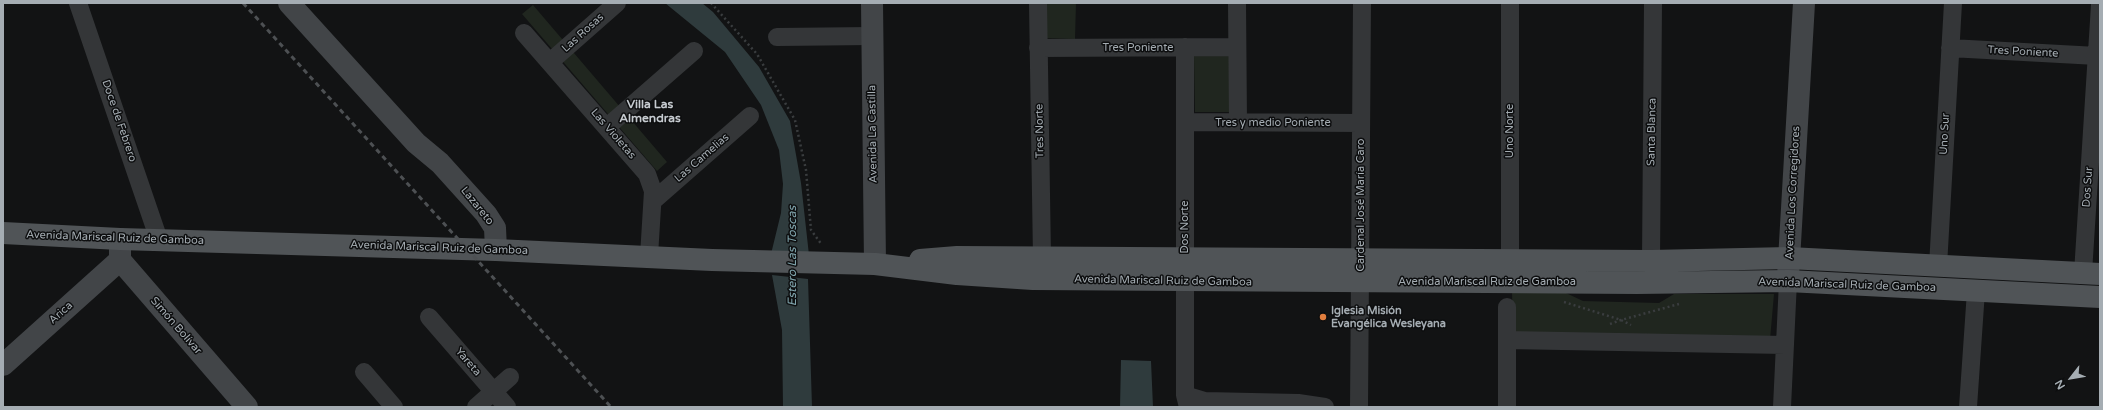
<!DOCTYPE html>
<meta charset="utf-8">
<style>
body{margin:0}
#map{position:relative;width:2103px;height:410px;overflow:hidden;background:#121314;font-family:"Varela Round",sans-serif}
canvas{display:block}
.frame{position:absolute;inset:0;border:4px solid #a5adb3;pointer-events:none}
.north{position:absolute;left:2051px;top:358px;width:40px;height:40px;-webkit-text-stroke:3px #0d0e0f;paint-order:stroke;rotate:239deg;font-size:11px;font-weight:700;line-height:16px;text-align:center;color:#a5adb3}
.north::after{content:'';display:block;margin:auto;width:14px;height:18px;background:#a5adb3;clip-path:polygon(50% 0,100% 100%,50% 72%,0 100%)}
</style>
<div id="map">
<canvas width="2103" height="410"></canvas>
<div class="frame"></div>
<div class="north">N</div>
</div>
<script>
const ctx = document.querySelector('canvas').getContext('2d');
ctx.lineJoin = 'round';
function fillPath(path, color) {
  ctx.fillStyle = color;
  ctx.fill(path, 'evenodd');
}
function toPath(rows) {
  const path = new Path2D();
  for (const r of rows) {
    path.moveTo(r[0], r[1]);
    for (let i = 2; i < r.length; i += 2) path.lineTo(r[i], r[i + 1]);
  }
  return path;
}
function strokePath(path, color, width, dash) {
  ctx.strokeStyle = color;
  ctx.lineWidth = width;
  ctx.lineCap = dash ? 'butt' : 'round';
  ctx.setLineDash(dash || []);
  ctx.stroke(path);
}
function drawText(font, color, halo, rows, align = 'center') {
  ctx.font = font + ' "Varela Round",sans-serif';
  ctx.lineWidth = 3;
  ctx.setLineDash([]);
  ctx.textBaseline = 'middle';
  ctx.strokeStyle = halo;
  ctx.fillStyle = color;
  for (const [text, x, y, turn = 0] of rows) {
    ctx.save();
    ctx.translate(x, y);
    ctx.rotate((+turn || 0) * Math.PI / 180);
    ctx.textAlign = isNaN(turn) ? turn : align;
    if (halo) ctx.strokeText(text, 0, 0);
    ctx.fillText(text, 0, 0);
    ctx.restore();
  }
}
fillPath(toPath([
 [1043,3,1076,3,1075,39,1042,38],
 [533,5,667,162,657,171,522,14],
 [1194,56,1229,56,1229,112,1195,112],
 [1512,292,1566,293,1583,301,1659,303,1674,294,1774,294,1770,340,1513,333]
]), '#20261f');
fillPath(toPath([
 [665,3,702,3,713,12,759,67,790,121,801,183,809,255,771,254,781,213,783,184,779,150,761,105,725,52],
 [772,275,808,279,812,407,783,407,782,330],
 [1121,360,1151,361,1153,407,1120,407]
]), '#2f3b3d');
strokePath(toPath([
 [711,3,757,54,795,120,806,170,811,230,822,245],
 [1564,302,1621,320,1631,325],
 [1610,324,1621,320,1679,304]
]), '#3a3d3f', 2.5, [2, 3]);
strokePath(toPath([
 [78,3,159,240],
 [1038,3,1042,258],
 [1237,3,1238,122],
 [524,33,647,174,653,191,649,256],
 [777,37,872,36],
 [1185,47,1185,395,1188,407],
 [1038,48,1237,47],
 [1950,48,2097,56],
 [550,62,617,3],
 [1185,122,1361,123],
 [607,127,694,51],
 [653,201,750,116],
 [1510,260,1510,3],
 [1651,261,1653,3],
 [1938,266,1953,3],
 [2083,273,2100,5],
 [1507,307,1507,407],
 [429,317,507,407],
 [1507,340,1785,345],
 [364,372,394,407],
 [1185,395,1205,401,1298,403,1325,407],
 [476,407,510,377],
 [1359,407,1362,3],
 [1782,407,1788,281],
 [1968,407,1976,291]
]), '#343638', 18);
strokePath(toPath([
 [289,3,416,143,440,163,486,214,495,228,496,250],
 [872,3,875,264],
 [120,239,120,260,247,407],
 [1788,277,1804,3],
 [3,365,120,260]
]), '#424548', 22);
strokePath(toPath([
 [3,233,120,239,496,250,712,260,875,264,957,274,1033,279,1637,283,1788,281,2100,297],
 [920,260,957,257,1651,261,1789,258,2100,274]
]), '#505457', 22);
strokePath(toPath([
 [243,3,611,407]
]), '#4d5053', 3, [5, 4]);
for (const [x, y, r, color] of [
 [1323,317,4,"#e17e3e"]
]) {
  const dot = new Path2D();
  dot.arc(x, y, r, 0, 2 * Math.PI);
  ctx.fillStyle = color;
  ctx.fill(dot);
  strokePath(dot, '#0d0e0f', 1.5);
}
drawText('11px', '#a5adb3', '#0d0e0f', [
 ["Las Rosas",583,33,-42],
 ["Tres Poniente",1138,48],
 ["Tres Poniente",2023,52,3],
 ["Doce de Febrero",119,121,71],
 ["Tres y medio Poniente",1273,123],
 ["Tres Norte",1040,131,-91],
 ["Uno Norte",1510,131,-90],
 ["Santa Blanca",1652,132,-89],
 ["Las Violetas",613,134,49],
 ["Avenida La Castilla",873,134,-91],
 ["Uno Sur",1945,134,-87],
 ["Las Camelias",702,158,-41],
 ["Dos Sur",2088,187,-86],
 ["Avenida Los Corregidores",1793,193,-87],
 ["Cardenal José María Caro",1361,205,-90],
 ["Lazareto",477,206,51],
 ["Dos Norte",1185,227,-90],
 ["Avenida Mariscal Ruiz de Gamboa",115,238,2],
 ["Avenida Mariscal Ruiz de Gamboa",439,248,2],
 ["Avenida Mariscal Ruiz de Gamboa",1163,281,1],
 ["Avenida Mariscal Ruiz de Gamboa",1487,282],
 ["Avenida Mariscal Ruiz de Gamboa",1847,285,2],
 ["Arica",61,313,-42],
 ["Simón Bolívar",176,326,49],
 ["Yareta",468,362,49]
]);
drawText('bold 11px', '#a5adb3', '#0d0e0f', [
 ["Iglesia Misión",1331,311],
 ["Evangélica Wesleyana",1331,324]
], 'left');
drawText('bold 12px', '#c6cbd0', '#0d0e0f', [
 ["Villa Las",650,105],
 ["Almendras",650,119]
]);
drawText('italic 12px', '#7fa3ab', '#0d0e0f', [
 ["Estero Las Toscas",793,256,-90]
]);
</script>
